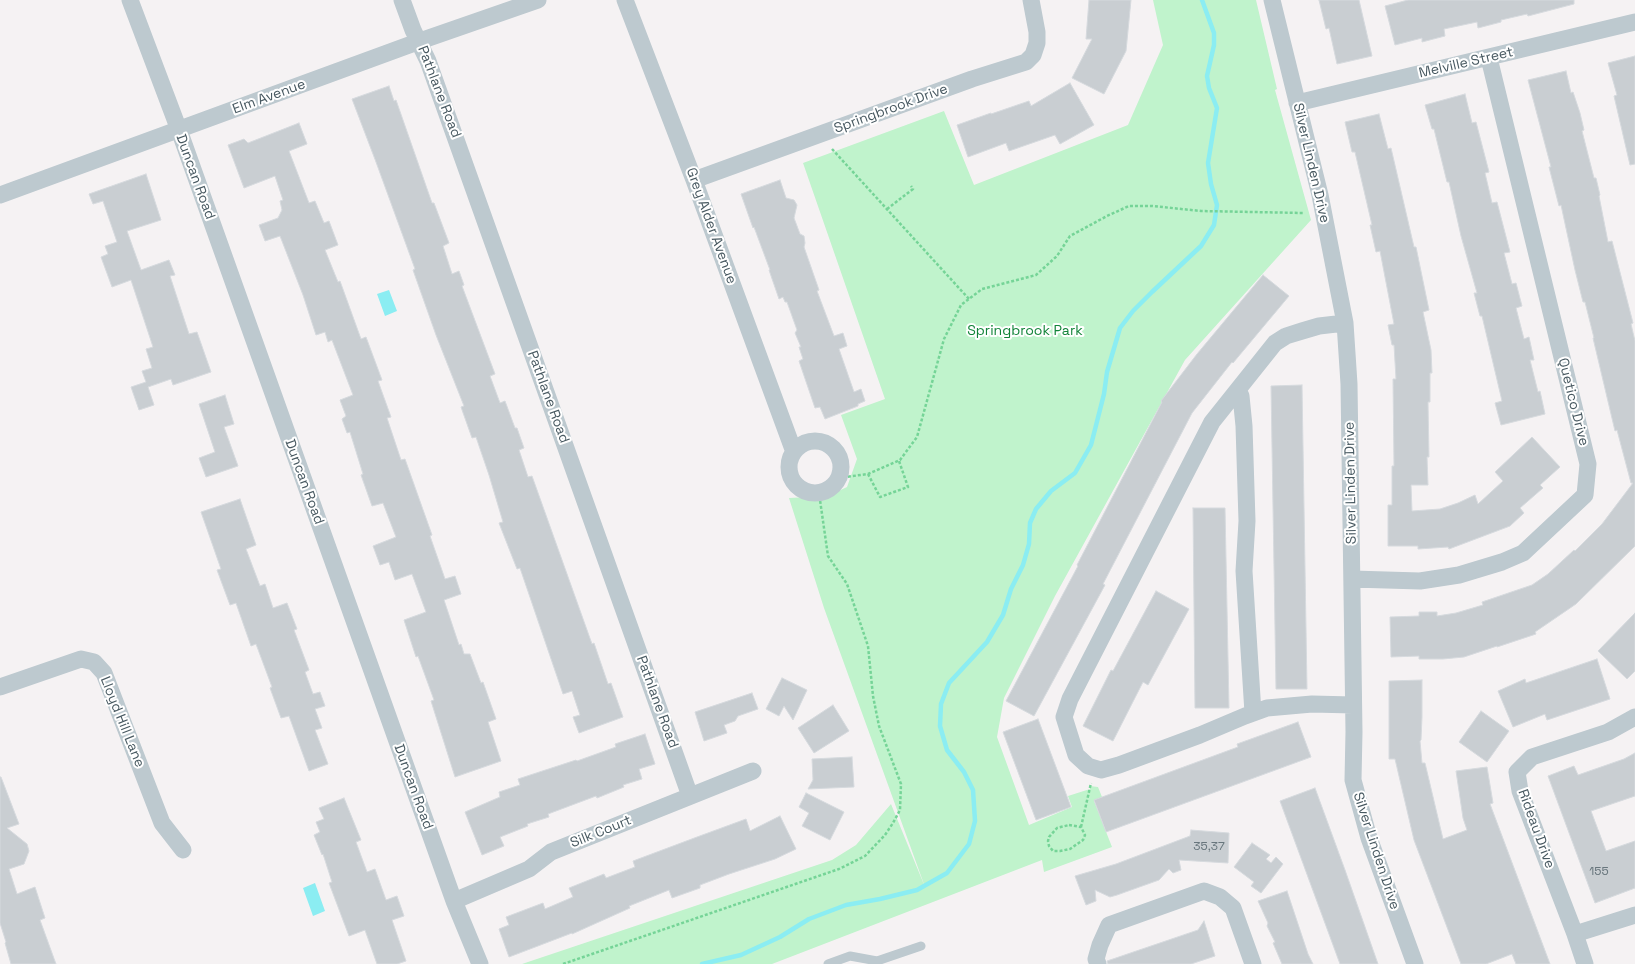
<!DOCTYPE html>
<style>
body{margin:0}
canvas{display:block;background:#f5f2f3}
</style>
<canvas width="1635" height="964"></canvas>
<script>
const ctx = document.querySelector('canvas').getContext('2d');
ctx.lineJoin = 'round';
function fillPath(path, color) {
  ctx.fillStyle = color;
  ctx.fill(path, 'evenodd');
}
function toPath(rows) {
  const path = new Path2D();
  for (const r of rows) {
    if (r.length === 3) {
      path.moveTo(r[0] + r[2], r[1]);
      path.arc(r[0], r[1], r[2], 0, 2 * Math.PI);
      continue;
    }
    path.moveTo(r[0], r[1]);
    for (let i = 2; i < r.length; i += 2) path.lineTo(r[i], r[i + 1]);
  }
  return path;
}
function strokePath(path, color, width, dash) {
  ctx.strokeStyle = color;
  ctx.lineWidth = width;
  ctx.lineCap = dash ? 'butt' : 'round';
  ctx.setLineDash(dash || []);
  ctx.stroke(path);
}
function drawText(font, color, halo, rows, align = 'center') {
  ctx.font = font + ' "Space Grotesk",sans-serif';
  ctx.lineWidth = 4;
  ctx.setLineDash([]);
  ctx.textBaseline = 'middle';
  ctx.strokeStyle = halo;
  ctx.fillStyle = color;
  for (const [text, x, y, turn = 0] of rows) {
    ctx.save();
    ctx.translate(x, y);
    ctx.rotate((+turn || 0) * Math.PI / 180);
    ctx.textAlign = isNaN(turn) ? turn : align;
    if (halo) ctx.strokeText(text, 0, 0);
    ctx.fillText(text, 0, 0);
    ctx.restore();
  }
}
fillPath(toPath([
 [1153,0,1256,0,1277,89,1275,90,1311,220,1185,360,1055,596,1004,698,997,737,1029,825,1072,807,1068,796,1090,789,1090,786,1098,787,1102,797,1094,801,1112,847,1044,872,1042,860,772,964,522,964,832,860,856,845,891,804,925,887,824,608,789,498,828,496,847,487,857,459,841,415,885,399,803,163,944,111,974,185,1128,125,1163,45]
]), '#c0f3cc');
fillPath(toPath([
 [389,290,397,311,385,316,377,294],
 [315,883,325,911,313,916,303,888]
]), '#8bedf2');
strokePath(toPath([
 [702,964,741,955,780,937,809,919,846,905,880,899,917,890,947,873,969,844,975,821,973,790,964,772,947,750,940,726,941,704,949,683,987,642,1003,615,1011,589,1023,565,1029,544,1030,523,1036,509,1051,491,1075,473,1091,445,1104,394,1107,372,1120,328,1133,311,1152,292,1201,246,1214,225,1217,205,1211,184,1208,163,1217,108,1209,88,1207,76,1214,45,1214,33,1202,0]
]), '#8bedf2', 4.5);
const building = toPath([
 [1089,0,1131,0,1126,51,1104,94,1072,78,1092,39,1086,39,1089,0],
 [1319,0,1359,0,1372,56,1337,64,1329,28,1326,29,1319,0],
 [1408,0,1574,0,1574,4,1528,16,1527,14,1501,20,1501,22,1478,28,1477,22,1444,29,1445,36,1422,42,1422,38,1395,45,1385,6,1408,0],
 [1635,56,1635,164,1630,165,1614,96,1617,95,1608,63,1635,56],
 [1566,71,1571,93,1573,92,1580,113,1584,130,1582,131,1594,178,1596,178,1600,195,1599,196,1608,242,1612,241,1633,323,1631,324,1635,341,1635,546,1576,604,1535,632,1536,634,1497,647,1497,646,1464,657,1443,659,1419,659,1419,656,1391,657,1390,617,1419,616,1419,612,1437,612,1437,616,1456,613,1483,605,1482,602,1532,585,1548,574,1574,550,1575,551,1602,524,1633,483,1631,483,1617,430,1615,431,1593,338,1594,338,1585,302,1583,302,1575,270,1564,219,1561,205,1559,206,1549,167,1551,167,1528,80,1566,71],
 [1070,83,1094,125,1060,144,1055,135,1009,151,1006,143,968,157,957,125,991,113,991,114,1029,101,1031,106,1070,83],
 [389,86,394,101,396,100,432,203,434,203,449,243,443,246,452,274,459,271,464,285,462,286,495,374,490,376,500,403,505,401,515,428,517,428,524,448,519,450,528,477,532,476,592,644,594,643,608,684,611,683,623,717,579,733,573,717,580,715,572,691,563,694,520,568,517,569,499,523,503,522,489,475,476,437,472,438,461,407,464,406,436,335,413,270,415,269,376,162,352,99,389,86],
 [1465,94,1472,123,1476,122,1489,172,1485,173,1492,203,1497,202,1510,252,1504,253,1512,284,1516,283,1522,306,1516,308,1524,339,1529,337,1534,360,1530,360,1538,392,1540,391,1545,414,1501,425,1495,403,1502,401,1482,316,1480,316,1474,293,1477,293,1461,236,1449,182,1447,182,1434,129,1432,129,1425,105,1465,94],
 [1379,114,1388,149,1391,148,1414,247,1416,247,1429,310,1423,312,1431,350,1432,373,1430,373,1430,402,1428,402,1429,457,1427,457,1428,485,1411,485,1412,511,1440,509,1458,503,1475,495,1478,504,1503,481,1495,472,1532,437,1560,467,1540,485,1543,488,1520,508,1524,513,1510,526,1449,549,1448,547,1418,549,1418,546,1388,546,1388,505,1392,505,1392,466,1394,466,1393,379,1396,379,1394,345,1392,345,1388,325,1394,324,1380,251,1376,252,1370,225,1372,225,1355,152,1352,152,1345,122,1379,114],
 [299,123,307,144,289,151,309,203,315,201,324,223,329,221,338,245,325,250,338,282,340,281,361,339,366,337,382,380,378,381,391,417,387,418,401,460,405,459,416,490,432,535,430,536,445,579,455,576,461,594,444,600,459,645,461,644,464,654,470,654,481,683,483,682,496,719,488,722,501,761,455,777,431,701,434,700,418,656,416,657,404,620,426,612,412,574,395,580,389,562,380,565,373,546,396,537,383,503,372,506,361,475,363,474,350,432,347,433,342,419,346,416,340,400,353,395,332,340,328,342,325,332,316,335,303,295,280,236,265,241,259,225,278,218,282,210,280,201,283,200,275,176,244,188,228,145,244,139,248,143,299,123],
 [146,174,161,220,127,231,141,270,169,260,175,275,170,276,189,334,197,332,211,372,173,385,171,379,148,387,154,405,139,410,131,387,146,382,142,371,152,368,146,349,153,347,131,280,112,287,101,257,108,254,105,246,117,242,103,201,93,204,89,194,146,174],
 [780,180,786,198,794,200,797,205,794,218,800,234,804,236,805,243,804,247,819,290,817,291,834,336,843,333,847,346,839,349,854,392,861,389,865,401,858,404,858,406,825,419,820,407,815,408,799,361,803,359,799,347,801,347,795,333,797,330,787,302,785,302,783,297,779,299,769,270,770,270,754,227,753,228,741,194,780,180],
 [1263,275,1289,296,1233,363,1232,362,1192,413,1103,584,1105,585,1034,716,1006,701,1078,566,1077,565,1162,402,1161,401,1197,354,1263,275],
 [1302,385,1307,689,1276,689,1271,386,1302,385],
 [225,395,234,424,224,427,238,466,206,477,199,458,215,452,199,404,225,395],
 [240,499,256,545,246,549,260,586,265,584,273,608,287,603,297,629,294,630,309,670,305,672,313,694,320,692,325,706,315,709,322,728,315,730,328,764,309,771,289,716,281,718,270,688,272,687,256,644,251,646,236,603,230,605,217,570,221,569,201,512,240,499],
 [1193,508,1225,508,1229,708,1195,708,1193,508],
 [1156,591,1189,609,1148,685,1143,682,1113,741,1083,726,1111,670,1113,671,1156,591],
 [1635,613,1635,671,1627,679,1598,651,1635,613],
 [1597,659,1610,699,1547,720,1545,714,1513,727,1498,691,1525,679,1526,683,1597,659],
 [782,678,807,690,793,720,784,706,779,716,766,709,782,678],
 [1422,680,1422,717,1421,740,1420,741,1422,763,1425,763,1443,839,1467,830,1463,818,1456,771,1487,767,1493,803,1490,804,1550,964,1516,964,1512,954,1486,964,1461,964,1414,840,1395,759,1389,759,1389,681,1422,680],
 [752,693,758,709,738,716,735,721,724,725,727,733,704,741,695,712,752,693],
 [833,705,849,731,814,753,798,728,833,705],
 [1481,711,1509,731,1487,762,1459,742,1481,711],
 [1038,719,1071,807,1036,820,1003,732,1038,719],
 [1298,722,1311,757,1106,832,1094,800,1238,747,1237,744,1298,722],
 [645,734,655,764,639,769,642,779,623,785,624,787,597,798,596,796,548,814,549,817,527,824,528,826,500,837,504,846,482,855,465,812,500,797,499,792,520,785,518,779,576,760,577,761,616,747,615,744,645,734],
 [1635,753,1635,796,1591,811,1606,851,1635,841,1635,888,1595,903,1548,776,1574,766,1578,775,1624,759,1635,753],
 [852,757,854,787,808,789,813,780,812,759,852,757],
 [0,777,1,777,19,824,7,828,27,844,29,851,24,864,9,869,17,894,35,887,45,918,40,920,56,964,11,964,5,943,6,942,0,923,0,777],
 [1315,788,1345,870,1378,964,1340,964,1280,801,1315,788],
 [806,793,844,812,830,840,802,826,809,813,799,807,806,793],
 [344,798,361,840,356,842,367,872,375,869,386,900,397,896,404,916,392,920,406,961,397,964,377,964,365,930,349,936,329,883,332,882,323,854,322,855,314,835,320,832,316,822,324,819,319,808,344,798],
 [780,816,796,849,775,859,729,874,700,885,700,888,672,898,669,890,629,906,630,908,572,934,572,933,509,957,499,929,509,925,506,917,543,903,545,909,573,897,569,888,604,874,606,878,635,867,633,861,697,837,746,819,750,831,780,816],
 [1191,830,1229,833,1228,863,1179,860,1181,870,1173,873,1169,869,1159,880,1117,895,1110,897,1095,890,1096,901,1086,905,1075,876,1116,864,1190,836,1191,830],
 [1252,843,1270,855,1266,859,1271,863,1276,857,1283,864,1261,893,1251,886,1254,882,1234,867,1252,843],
 [1287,891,1308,954,1313,964,1282,964,1273,943,1275,942,1267,926,1268,923,1258,901,1287,891],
 [1204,921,1215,956,1191,964,1108,964,1107,961,1198,930,1204,921]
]);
fillPath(building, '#c9ced2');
strokePath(building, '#d6dade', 1);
strokePath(toPath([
 [832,149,969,299],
 [887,209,913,189,911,186],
 [868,474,880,497,908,487,899,461],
 [838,478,868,474,900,460,917,437,944,339,961,305,982,289,1036,275,1057,256,1070,236,1107,216,1129,206,1152,206,1201,211,1304,213],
 [1069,825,1081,827,1085,835,1083,840,1070,849,1060,851,1053,851,1049,846,1048,841,1049,837,1057,828,1069,825],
 [1081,827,1091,783],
 [563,964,839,869,865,856,885,835,893,823,900,810,901,784,879,726,873,696,868,646,847,584,828,556,819,493]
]), '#75d497', 2.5, [3, 2]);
strokePath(toPath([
 [828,964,850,956,877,961,921,946]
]), '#bdc9cf', 9);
strokePath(toPath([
 [130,0,179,130,454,901,480,964],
 [402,0,413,30,428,61,690,796],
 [625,0,694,180,794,452],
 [1272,0,1320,195,1345,323,1349,384,1354,732,1353,780,1369,838,1415,964],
 [1297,103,1635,22],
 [694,180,972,79,1026,62,1033,55,1037,43,1037,32,1031,0],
 [0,195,420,41,538,0],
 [1345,323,1319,326,1302,331,1286,336,1275,343,1212,422,1070,699,1064,717,1076,755,1088,766,1101,770,1119,765,1200,735,1245,716,1267,708,1312,704,1353,705],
 [1238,390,1241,396,1244,426,1247,521,1244,571,1253,713],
 [815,467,26],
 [1352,579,1420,581,1459,575,1502,562,1523,553,1585,495,1588,464,1489,58],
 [0,687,81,659,94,662,104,673,162,823,183,850],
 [454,901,529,869,551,852,753,771],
 [1575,934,1635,915],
 [1098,964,1096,959,1100,945,1109,925,1204,891,1220,897,1233,908,1253,964],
 [1585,964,1575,934,1520,791,1517,772,1532,757,1608,732,1635,717]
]), '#bdc9cf', 17);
drawText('12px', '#68767d', null, [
 ["35,37",1209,847],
 ["155",1599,872]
]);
drawText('14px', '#485961', '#fff', [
 ["Melville Street",1466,63,-13],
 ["Pathlane Road",439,92,69],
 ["Elm Avenue",269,97,-20],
 ["Springbrook Drive",891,109,-20],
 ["Silver Linden Drive",1311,163,77],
 ["Duncan Road",195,177,70],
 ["Grey Alder Avenue",711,226,70],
 ["Pathlane Road",548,397,70],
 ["Quetico Drive",1573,402,76],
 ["Duncan Road",304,482,70],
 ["Silver Linden Drive",1351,483,-91],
 ["Pathlane Road",657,702,70],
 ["Lloyd Hill Lane",122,722,68],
 ["Duncan Road",413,787,70],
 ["Rideau Drive",1536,829,70],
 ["Silk Court",601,832,-22],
 ["Silver Linden Drive",1376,851,72]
]);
drawText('14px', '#128439', '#fff', [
 ["Springbrook Park",1025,331]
]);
</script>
